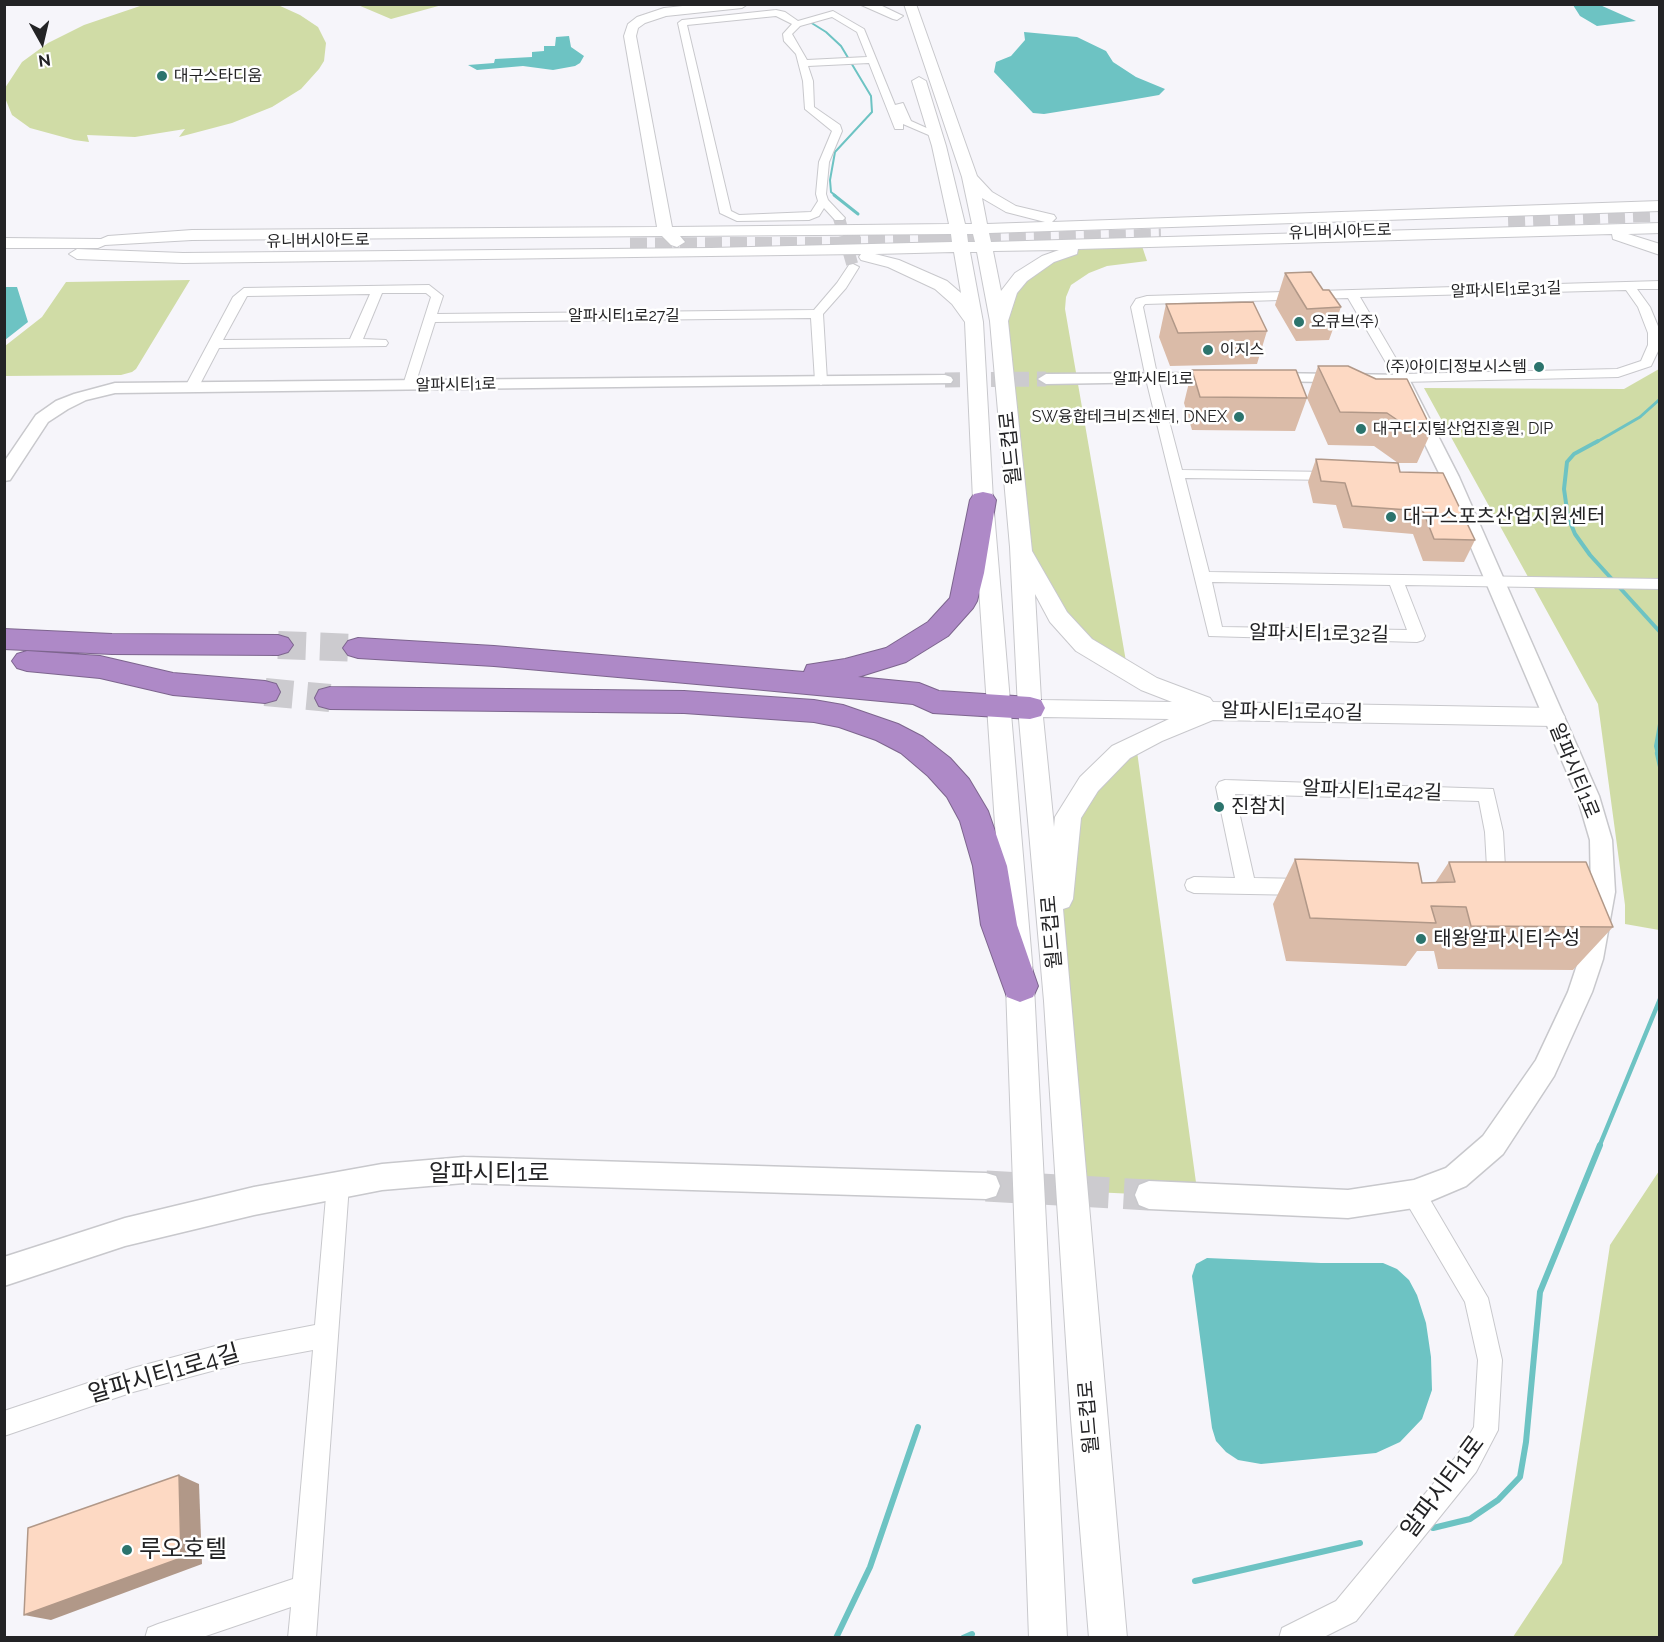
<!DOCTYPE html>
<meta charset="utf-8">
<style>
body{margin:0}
#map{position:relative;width:1664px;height:1642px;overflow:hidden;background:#f6f5fa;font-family:Raleway,sans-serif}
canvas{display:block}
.frame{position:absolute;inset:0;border:6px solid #232325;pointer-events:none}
.north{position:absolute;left:12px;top:12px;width:60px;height:60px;-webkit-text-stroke:4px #fff;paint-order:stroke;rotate:172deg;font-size:16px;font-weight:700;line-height:24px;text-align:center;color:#232325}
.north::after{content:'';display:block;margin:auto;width:21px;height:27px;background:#232325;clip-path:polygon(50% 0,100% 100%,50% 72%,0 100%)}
</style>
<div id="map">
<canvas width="1664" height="1642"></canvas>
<div class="frame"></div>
<div class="north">N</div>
</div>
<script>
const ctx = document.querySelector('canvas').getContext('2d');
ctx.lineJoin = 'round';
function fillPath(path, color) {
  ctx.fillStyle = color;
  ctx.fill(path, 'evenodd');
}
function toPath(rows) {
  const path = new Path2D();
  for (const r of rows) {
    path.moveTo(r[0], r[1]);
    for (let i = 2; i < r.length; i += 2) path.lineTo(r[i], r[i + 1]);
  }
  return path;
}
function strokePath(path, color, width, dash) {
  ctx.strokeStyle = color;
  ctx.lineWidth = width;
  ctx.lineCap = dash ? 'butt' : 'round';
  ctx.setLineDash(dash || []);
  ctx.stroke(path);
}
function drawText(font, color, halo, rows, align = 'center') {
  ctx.font = font + ' Raleway,"Noto Sans KR",sans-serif';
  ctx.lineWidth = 5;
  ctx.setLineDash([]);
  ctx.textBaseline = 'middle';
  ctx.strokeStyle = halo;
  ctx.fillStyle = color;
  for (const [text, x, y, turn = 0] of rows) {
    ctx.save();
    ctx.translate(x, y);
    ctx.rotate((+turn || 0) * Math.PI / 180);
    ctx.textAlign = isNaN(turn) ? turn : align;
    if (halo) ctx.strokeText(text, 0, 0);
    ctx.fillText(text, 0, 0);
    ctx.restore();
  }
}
fillPath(toPath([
 [143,5,278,5,300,15,318,27,326,43,324,61,319,69,301,89,272,107,232,123,179,137,185,129,135,137,87,135,89,142,74,140,30,128,12,115,5,98,5,88,22,62,48,43,84,25],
 [358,5,442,5,391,19],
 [1141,243,1147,261,1107,266,1089,273,1071,285,1066,297,1065,309,1128,673,1099,655,1026,559,1004,303,1015,284,1074,250],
 [190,280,136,369,132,372,121,375,5,376,5,346,42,317,66,282],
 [1659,369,1659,930,1625,924,1625,905,1598,704,1424,388,1624,389],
 [1136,744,1198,1197,1072,1191,1054,959,1068,817],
 [1659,1171,1659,1637,1513,1637,1562,1563,1610,1245]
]), '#d0dca6');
fillPath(toPath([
 [1573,5,1600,5,1636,21,1597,26,1580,16],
 [1024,32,1077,37,1106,51,1113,62,1136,77,1165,89,1159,95,1119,102,1044,114,1033,113,994,72,996,62,1011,56,1025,40],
 [569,36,571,47,584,56,580,63,575,66,553,70,523,66,477,70,468,65,494,63,495,59,532,57,532,52,544,51,544,46,555,46,556,37],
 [4,287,17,287,28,322,5,340],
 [1207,1258,1321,1263,1383,1263,1397,1269,1409,1280,1417,1295,1426,1323,1431,1357,1432,1390,1422,1419,1400,1442,1376,1453,1261,1464,1238,1460,1226,1452,1216,1441,1212,1428,1192,1276,1196,1264]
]), '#6dc3c3');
strokePath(toPath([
 [810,22,826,32,841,46,871,96,872,112,835,152,830,180,831,192,836,196]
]), '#6dc3c3', 2);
strokePath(toPath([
 [834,195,858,214],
 [1595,443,1640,417,1660,399]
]), '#6dc3c3', 3);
strokePath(toPath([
 [1598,441,1574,454,1567,462,1564,489,1568,517,1575,534,1590,555,1660,632],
 [1658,754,1656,746,1660,724]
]), '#6dc3c3', 4);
strokePath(toPath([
 [1657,753,1660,766],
 [1599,1147,1660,999]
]), '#6dc3c3', 4.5);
strokePath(toPath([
 [1433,1528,1470,1519,1498,1500,1520,1477,1526,1442,1540,1292,1600,1145],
 [1195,1581,1360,1543],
 [836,1638,870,1567,918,1427],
 [963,1638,972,1634]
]), '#6dc3c3', 6);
strokePath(toPath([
 [839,218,853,267]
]), '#cccbcf', 12, [12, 6]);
strokePath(toPath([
 [945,380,1046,379]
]), '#cccbcf', 15, [15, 8]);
strokePath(toPath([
 [986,1186,1149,1195]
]), '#cccbcf', 31, [31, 15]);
strokePath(toPath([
 [1508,219,1660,213],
 [843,237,951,235],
 [934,243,1161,237],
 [630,246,861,245]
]), '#cccbcf', 17, [17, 8]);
strokePath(toPath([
 [278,645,358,648],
 [265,692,330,698]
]), '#cccbcf', 28, [28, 14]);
const minor = toPath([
 [776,10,785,12,798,21,833,11,864,29,895,105,903,103,911,121,940,134,931,136,903,124,903,129,895,129,869,63,808,66,813,81,814,107,840,125,842,131,829,162,826,194,828,200,845,218,843,220,835,220,824,208,819,216,809,220,737,221,720,213,678,23,682,20,776,10],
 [776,16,792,24,783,34,784,41,796,54,803,81,805,109,832,131,819,162,816,194,818,201,811,212,739,215,731,211,687,25,776,16],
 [832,17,857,32,867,57,807,60,792,34,800,26,832,17],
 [853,264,859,267,846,288,823,314,827,381,821,385,815,381,811,318,435,322,415,385,409,389,403,385,431,297,426,293,382,293,363,339,386,340,388,343,386,346,219,348,197,390,192,391,185,387,233,297,244,288,429,285,443,296,437,314,814,310,837,283,849,265,853,264],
 [370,294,350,339,223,340,247,296,370,294],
 [1660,281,1660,289,1637,289,1650,307,1660,331,1660,347,1651,366,1618,377,1401,382,1395,378,1348,298,1145,304,1143,307,1158,379,1182,470,1334,472,1341,476,1334,480,1185,478,1209,572,1660,579,1660,589,1405,585,1425,636,1423,640,1417,642,1209,636,1146,379,1131,307,1136,299,1147,296,1660,281],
 [1626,290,1638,307,1648,333,1648,345,1641,361,1617,369,1405,374,1360,297,1626,290],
 [1212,582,1390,585,1407,630,1222,627,1212,582],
 [1225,780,1493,789,1503,832,1506,885,1504,890,1497,893,1490,890,1488,885,1485,832,1479,801,1235,794,1254,878,1304,879,1311,882,1313,887,1311,892,1304,895,1194,893,1187,890,1185,885,1187,880,1194,877,1235,878,1216,787,1219,782,1225,780],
 [338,1174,346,1177,349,1185,316,1638,288,1638,291,1607,200,1638,145,1638,148,1628,158,1624,293,1579,313,1350,238,1364,133,1392,4,1436,4,1411,133,1368,238,1340,315,1325,327,1185,330,1177,338,1174],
 [1414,1183,1422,1186,1488,1298,1502,1360,1498,1430,1476,1472,1356,1621,1322,1638,1279,1638,1282,1628,1336,1601,1458,1454,1474,1427,1478,1360,1465,1302,1406,1202,1403,1194,1406,1186,1414,1183]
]);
const tertiary = toPath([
 [1218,373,1226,378,1224,381,1046,384,1038,379,1046,374,1218,373],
 [1269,373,1407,375,1459,477,1599,796,1612,840,1615,892,1603,959,1592,992,1554,1076,1503,1154,1466,1186,1414,1208,1348,1218,1149,1209,1139,1205,1135,1195,1139,1185,1149,1181,1348,1190,1414,1180,1446,1168,1483,1136,1536,1060,1568,992,1579,959,1591,892,1590,840,1577,796,1441,477,1395,383,1263,381,1261,378,1269,373],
 [945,375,951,377,953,380,951,383,115,393,86,400,68,409,48,422,10,480,4,481,4,462,36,415,56,401,74,394,115,383,945,375],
 [464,1157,986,1173,996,1176,1000,1186,996,1196,986,1199,464,1183,382,1190,254,1215,125,1246,4,1286,4,1257,125,1218,254,1187,382,1164,464,1157]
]);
const secondary = toPath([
 [701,4,748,4,742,8,666,16,645,23,638,28,636,36,672,227,949,224,932,146,912,81,919,77,926,81,946,146,965,224,972,224,962,177,904,4,916,4,977,176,992,192,1016,206,1054,215,1056,218,1052,222,1660,201,1660,211,989,233,991,242,1660,223,1660,233,1628,234,1660,244,1660,255,1613,239,1612,234,1078,249,1077,254,1054,262,1027,281,1017,293,1008,321,1032,551,1067,612,1092,639,1157,678,1210,698,1213,702,1553,708,1561,711,1565,717,1561,723,1553,726,1213,720,1162,741,1130,758,1098,791,1081,818,1073,899,1069,907,1063,909,1127,1638,1089,1638,1071,1419,1044,1001,1018,708,1010,547,990,321,977,252,970,252,983,322,993,500,1034,986,1067,1638,1029,1638,1006,986,973,500,965,322,952,304,935,289,888,267,861,260,859,257,861,254,183,263,77,259,69,254,77,249,183,253,711,248,952,242,951,234,680,236,685,242,677,247,671,245,662,236,192,240,105,245,98,248,4,248,4,238,101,239,108,236,192,230,657,227,624,36,628,24,637,17,664,8,701,4],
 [982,198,1006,212,1045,222,987,224,982,198],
 [967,234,973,234,975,242,968,242,967,234],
 [1059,250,1042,256,1015,273,1001,291,993,251,1059,250],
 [954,252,961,293,947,281,899,260,875,254,954,252],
 [1035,594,1050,622,1076,651,1141,690,1172,702,1041,700,1035,594],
 [1043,717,1169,719,1112,746,1080,777,1055,817,1054,827,1043,717],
 [859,4,878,4,903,16,897,20,893,19,859,4]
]);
const motorway = toPath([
 [983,492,992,494,996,500,984,573,977,601,973,608,948,636,906,662,858,677,919,683,939,691,1030,697,1041,700,1045,708,1041,716,1030,719,933,713,913,704,753,689,494,666,358,658,348,655,343,648,348,641,358,638,494,646,804,672,807,665,845,659,886,648,928,622,950,598,970,500,974,494,983,492],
 [4,629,112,634,278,635,288,638,293,645,288,652,278,655,112,654,4,649,4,629],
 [27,651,100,656,173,673,265,681,276,684,280,692,276,700,265,703,173,695,100,678,27,671,17,668,12,661,17,654,27,651],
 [330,687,684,691,814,700,843,705,898,724,923,737,950,758,969,779,988,811,1007,866,1017,925,1038,986,1033,997,1020,1002,1007,997,981,925,973,866,960,821,947,797,928,776,901,753,876,740,839,727,814,722,684,713,330,709,319,706,315,698,319,690,330,687]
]);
strokePath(minor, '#c8c8cc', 2);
strokePath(tertiary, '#c8c8cc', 3);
strokePath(secondary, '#c8c8cc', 2);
strokePath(motorway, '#7d658e', 2);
fillPath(minor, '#fff');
fillPath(tertiary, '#fff');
fillPath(secondary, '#fff');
fillPath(motorway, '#ae89c7');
fillPath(toPath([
 [1285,273,1323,290,1341,307,1329,340,1296,341,1275,305],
 [1166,304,1267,331,1257,364,1170,366,1159,337],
 [1318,366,1432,430,1417,463,1398,463,1400,472,1475,540,1464,562,1423,561,1413,534,1343,528,1336,505,1313,503,1308,482,1316,459,1398,463,1374,446,1328,445,1307,398],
 [1192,370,1307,398,1295,431,1192,430,1184,403],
 [1295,859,1422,883,1435,883,1449,862,1613,927,1573,970,1438,969,1434,951,1417,951,1406,966,1286,961,1273,904]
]), '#dabba8');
fillPath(toPath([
 [179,1475,199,1484,202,1564,51,1620,24,1615]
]), '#b19888');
const building = toPath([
 [1311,272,1323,290,1329,290,1341,307,1307,309,1285,273,1311,272],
 [1253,302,1267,331,1178,333,1166,304,1253,302],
 [1318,366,1348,366,1376,379,1407,379,1432,430,1412,430,1387,413,1340,412,1318,366],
 [1192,370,1296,370,1307,398,1200,397,1192,370],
 [1316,459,1398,463,1400,472,1443,473,1475,540,1434,539,1423,511,1352,506,1345,483,1321,481,1316,459],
 [1295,859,1418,863,1422,883,1455,882,1449,862,1586,862,1613,927,1471,926,1466,907,1431,906,1436,923,1310,918,1295,859],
 [179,1475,181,1558,24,1615,28,1528,179,1475]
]);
fillPath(building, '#fdd9c3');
strokePath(building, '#b19888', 1.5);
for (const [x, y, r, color] of [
 [162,76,6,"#2c746d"],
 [1299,322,6,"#2c746d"],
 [1208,350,6,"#2c746d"],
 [1539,367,6,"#2c746d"],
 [1239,417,6,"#2c746d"],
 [1361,429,6,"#2c746d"],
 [1391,517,6,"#2c746d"],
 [1219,807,6,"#2c746d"],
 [1421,939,6,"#2c746d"],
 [127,1550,6,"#2c746d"]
]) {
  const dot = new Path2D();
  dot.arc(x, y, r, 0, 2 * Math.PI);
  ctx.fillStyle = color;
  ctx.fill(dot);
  strokePath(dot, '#fff', 2);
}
drawText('16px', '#232325', '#fff', [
 ["대구스타디움",174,76],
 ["오큐브(주)",1311,322],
 ["이지스",1220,350],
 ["(주)아이디정보시스템",1527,367,"right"],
 ["SW융합테크비즈센터, DNEX",1227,417,"right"],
 ["대구디지털산업진흥원, DIP",1373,429]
], 'left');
drawText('16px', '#232325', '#fff', [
 ["유니버시아드로",1340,232,-2],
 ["유니버시아드로",318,241,-1],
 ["알파시티1로31길",1506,290,-2],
 ["알파시티1로27길",624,316],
 ["알파시티1로",1153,379],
 ["알파시티1로",456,385,-1]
]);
drawText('20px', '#232325', '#fff', [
 ["월드컵로",1011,448,-96],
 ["알파시티1로32길",1319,634,1],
 ["알파시티1로40길",1292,712,1],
 ["알파시티1로",1574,771,68],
 ["알파시티1로42길",1372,791,2],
 ["월드컵로",1052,932,-95],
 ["월드컵로",1089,1417,-95]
]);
drawText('20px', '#232325', '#fff', [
 ["대구스포츠산업지원센터",1403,517],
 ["진참치",1231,807],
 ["태왕알파시티수성",1433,939]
], 'left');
drawText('24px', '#232325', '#fff', [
 ["알파시티1로",489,1174],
 ["알파시티1로4길",164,1374,-16],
 ["알파시티1로",1443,1487,-53]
]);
drawText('24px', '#232325', '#fff', [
 ["루오호텔",139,1550]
], 'left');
</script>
